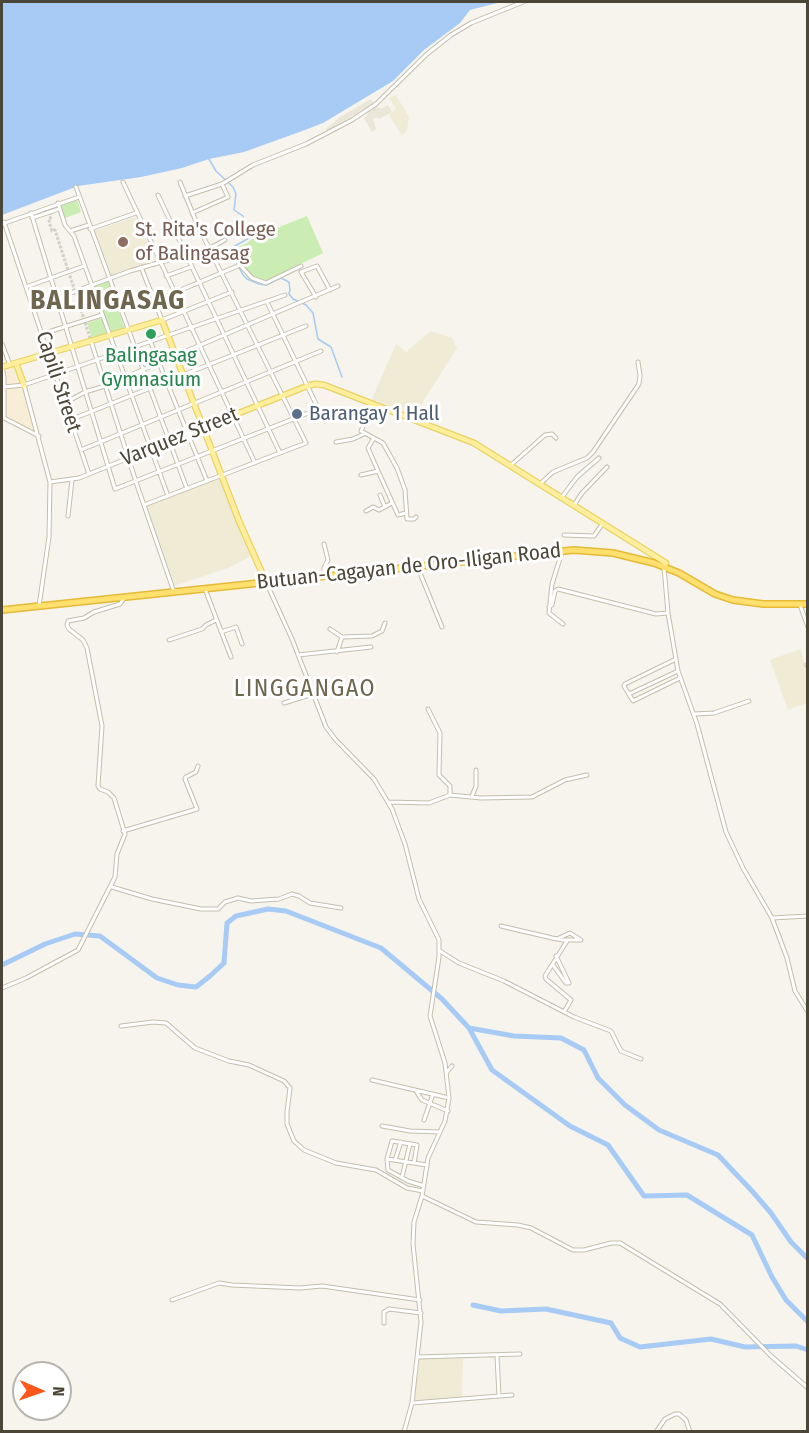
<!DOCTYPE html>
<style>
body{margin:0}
#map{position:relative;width:809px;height:1433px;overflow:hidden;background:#f6f4ec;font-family:"Fira Sans Condensed",sans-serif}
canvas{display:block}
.frame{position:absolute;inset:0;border:3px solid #4b4638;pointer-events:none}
.north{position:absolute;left:12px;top:1361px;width:60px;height:60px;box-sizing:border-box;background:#fff;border:2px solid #b7b5af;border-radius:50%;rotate:92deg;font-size:16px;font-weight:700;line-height:24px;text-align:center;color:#4b4638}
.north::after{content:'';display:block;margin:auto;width:21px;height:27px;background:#ff581a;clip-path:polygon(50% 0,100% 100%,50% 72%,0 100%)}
</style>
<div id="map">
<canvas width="809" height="1433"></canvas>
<div class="frame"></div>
<div class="north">N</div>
</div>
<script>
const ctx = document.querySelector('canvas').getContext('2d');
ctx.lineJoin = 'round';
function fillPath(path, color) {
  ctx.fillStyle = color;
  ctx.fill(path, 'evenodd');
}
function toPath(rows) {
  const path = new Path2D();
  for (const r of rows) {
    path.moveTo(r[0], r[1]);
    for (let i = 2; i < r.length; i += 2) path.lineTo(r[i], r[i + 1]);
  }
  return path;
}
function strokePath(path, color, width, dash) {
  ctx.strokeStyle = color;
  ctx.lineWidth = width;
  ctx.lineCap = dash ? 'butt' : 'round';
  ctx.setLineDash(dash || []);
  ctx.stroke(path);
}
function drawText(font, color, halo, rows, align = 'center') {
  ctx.font = font + ' "Fira Sans Condensed",sans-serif';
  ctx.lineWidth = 6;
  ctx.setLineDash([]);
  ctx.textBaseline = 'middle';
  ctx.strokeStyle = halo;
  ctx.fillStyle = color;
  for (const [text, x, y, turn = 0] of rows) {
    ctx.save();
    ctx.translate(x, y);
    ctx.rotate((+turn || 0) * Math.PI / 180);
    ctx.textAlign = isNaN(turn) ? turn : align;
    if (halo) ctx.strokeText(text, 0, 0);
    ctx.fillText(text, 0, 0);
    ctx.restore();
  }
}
fillPath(toPath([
 [371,99,374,104,327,131,326,129,340,117],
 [376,105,380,109,388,105,392,112,379,119,377,117,373,119,376,129,372,132,364,118,368,115,367,112]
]), '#eae7d9');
fillPath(toPath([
 [16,364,38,434,4,417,3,368]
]), '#f8eed7');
fillPath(toPath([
 [396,95,409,117,407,130,402,135,389,115,396,109,389,98],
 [136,217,156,261,110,277,93,231],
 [431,331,452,338,457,348,414,416,372,399,396,344,406,352],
 [221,477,253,555,228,568,174,586,146,505],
 [800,649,807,670,807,703,788,710,770,660],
 [463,1358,462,1397,414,1400,420,1359]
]), '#f0ebd5');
fillPath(toPath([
 [77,199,81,212,65,218,60,205],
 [307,216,323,253,266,281,248,278,242,270,236,248,247,243,257,234,260,226,266,224,272,230],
 [108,281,125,329,110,333,94,286],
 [102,318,107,334,92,339,87,323]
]), '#cbecb3');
fillPath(toPath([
 [2,2,501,2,470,10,460,23,424,50,393,81,323,123,305,130,244,152,209,159,182,168,141,177,78,186,2,215]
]), '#a7cbf4');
strokePath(toPath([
 [209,159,216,171,233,187,236,194,234,210,243,216,246,225,256,229,256,232,251,237,233,247,235,260,243,275,247,279,259,284,266,285,281,278,289,282,290,290,289,294,293,299,306,305,313,313,318,339,331,347,342,377]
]), '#a7cbf4', 1.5);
strokePath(toPath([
 [2,965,45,944,75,934,100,936,157,978,178,985,196,987,210,976,224,963,227,923,236,916,268,909,286,911,381,948,442,999,469,1028,492,1070,570,1126,608,1145,644,1196,687,1195,752,1235,772,1277,786,1300,808,1322],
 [469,1028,514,1036,561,1038,584,1050,598,1078,625,1105,659,1130,718,1155,752,1191,771,1213,791,1242,808,1259],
 [473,1305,501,1311,546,1309,611,1323,620,1338,640,1347,711,1339,745,1347,796,1346,808,1350]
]), '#a7cbf4', 5);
strokePath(toPath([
 [49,212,51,220,49,221,52,231,55,230,91,341]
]), '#d4d1c8', 3, [3, 1.5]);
const minor = toPath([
 [123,182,255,463],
 [76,187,187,489],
 [158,195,280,453],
 [185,196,222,184,253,165,306,144,352,120,376,104,427,54,451,35,471,23,523,2],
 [58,203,65,225,70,231,89,225],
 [31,213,115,489,316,410,317,406,267,302],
 [192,213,228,197,222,184],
 [32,218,59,209],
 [4,222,89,474],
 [2,224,79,197],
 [90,229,136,213],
 [70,231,74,236,168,496],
 [177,236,198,227],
 [141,267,162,320,232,292],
 [166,276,191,267],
 [26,287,84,266],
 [316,297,301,272,317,266,330,290],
 [155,301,240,265,252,278,266,283,301,266],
 [33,307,130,271,210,248,225,240],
 [42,334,102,315],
 [91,341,136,482,174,592],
 [151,343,207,481],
 [2,344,10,365],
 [2,367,4,377,4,418,39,436],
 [24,385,50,482,49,537,39,606],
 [4,387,24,385,285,295],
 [65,403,85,392,105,386,338,286],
 [373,404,361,431,383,443,397,468,405,490,407,519,414,519,416,517],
 [70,420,306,326],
 [374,438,368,448,378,471,398,515,406,513],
 [336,442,353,439,364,434],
 [81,450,321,351],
 [511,465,545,435,552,434,556,438],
 [361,475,378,471],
 [50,482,79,478,203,428],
 [540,484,553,472,587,458,593,452,639,384,640,375,638,362],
 [380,495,385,507],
 [562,497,577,477,599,458],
 [144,505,306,443,197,224,180,182],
 [574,505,582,493,607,467],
 [366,511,373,507,379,510,392,503],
 [68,516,72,480],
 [564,535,594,536,603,523],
 [562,552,552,584,549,613,563,624],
 [664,567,668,613,678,671,697,724,726,832,743,868,772,918,787,958,795,991,808,1012],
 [418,568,442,627],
 [324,576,324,568,328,560,324,544],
 [266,582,292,639,326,727,335,739,374,779,392,809,405,844,419,899,439,940,439,957,430,1016,445,1063,449,1098,445,1121,428,1158,422,1196,414,1222,413,1244,421,1322,412,1403,404,1432],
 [205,589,231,657],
 [800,605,808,627],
 [549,607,552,605,555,591,558,589,656,614,668,613],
 [330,629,342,637,372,636,382,631,385,623],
 [221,632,236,627,242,644],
 [169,640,202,629,206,625,216,620],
 [337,652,342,637],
 [298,655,371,647],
 [676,659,625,684,624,686,633,701,680,678],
 [807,665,808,665],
 [629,694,678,671],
 [284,703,313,694],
 [428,709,440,733,439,775,450,786,450,795],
 [694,714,714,713,749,701],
 [472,796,476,786,476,770],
 [388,802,429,803,450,795,481,798,532,797,565,780,587,775],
 [123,831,197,809,185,779,186,777,196,772,198,766],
 [112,887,152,899,201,909,218,909,225,902,238,898,251,901,279,899,292,894,299,896,310,903,341,908],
 [772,918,808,916],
 [501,926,522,931,544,936,552,938,563,940,581,940,570,933,557,939],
 [440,951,459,963,504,981,574,1017,611,1031,621,1051,641,1059],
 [553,965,566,983,569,983,556,956],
 [2,988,26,978,78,950,115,877,117,854,125,834,114,798,108,792,100,789,98,786,102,726,87,648,83,640,69,629,67,625,68,621,84,618,94,612,120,604,125,597],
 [564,1012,571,1000,546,979,545,976,567,941],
 [121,1026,153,1022,166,1023,195,1048,229,1061,249,1065,284,1081,290,1088,287,1112,287,1124,294,1141,304,1150,336,1163,376,1170,407,1188,423,1191],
 [447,1072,452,1066],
 [372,1080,449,1098],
 [416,1091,422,1100,448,1111],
 [424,1120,433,1094],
 [382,1126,410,1131,440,1132],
 [387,1159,427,1165],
 [395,1160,401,1142],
 [414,1163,417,1145,392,1141,387,1159,388,1170,408,1181,424,1186],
 [402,1177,410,1144],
 [422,1196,476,1222,518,1225,531,1228,573,1250,584,1250,611,1243,620,1243,720,1304,771,1356,808,1388],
 [172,1300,219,1283,232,1285,300,1288,322,1286,420,1300],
 [384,1323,384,1312,389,1309,421,1313],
 [497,1356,499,1396],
 [418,1357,520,1354],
 [412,1403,512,1395],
 [656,1432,665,1419,675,1414,679,1414,686,1420,690,1432]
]);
const major = toPath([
 [16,363,24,385],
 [2,367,162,320,239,521,266,582],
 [204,427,307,386,315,384,324,385,474,443,666,563,664,567]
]);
const highway = toPath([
 [2,610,574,550,613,553,654,563,679,573,715,594,733,600,763,604,808,604]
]);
strokePath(minor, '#c3bead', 5);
strokePath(major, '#ead266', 7);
strokePath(highway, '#e5ba37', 8);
strokePath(minor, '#fff', 3);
strokePath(major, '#ffef9c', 4.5);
strokePath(highway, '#ffe06e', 5);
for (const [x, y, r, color] of [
 [123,242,6,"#8d6e63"],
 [151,334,6,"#2e9e5b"],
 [297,414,6,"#5c6f8a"]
]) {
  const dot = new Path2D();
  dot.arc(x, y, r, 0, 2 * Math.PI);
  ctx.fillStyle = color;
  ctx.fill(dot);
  strokePath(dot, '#fff', 2);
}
drawText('21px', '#785e54', '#fff', [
 ["St. Rita's College",135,230],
 ["of Balingasag",135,254]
], 'left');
drawText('21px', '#27864d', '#fff', [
 ["Balingasag",151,356],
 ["Gymnasium",151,380]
]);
drawText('21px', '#4b4638', '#fff', [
 ["Capili Street",58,382,72],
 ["Varquez Street",180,437,-22],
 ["Butuan-Cagayan de Oro-Iligan Road",409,567,-6]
]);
drawText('21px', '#4e5e75', '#fff', [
 ["Barangay 1 Hall",309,414]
], 'left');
ctx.letterSpacing = '1.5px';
drawText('24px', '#6f664f', '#fff', [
 ["LINGGANGAO",305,689]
]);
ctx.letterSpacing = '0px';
ctx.letterSpacing = '1.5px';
drawText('bold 27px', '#6f664f', '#fff', [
 ["BALINGASAG",108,301]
]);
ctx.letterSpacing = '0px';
</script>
